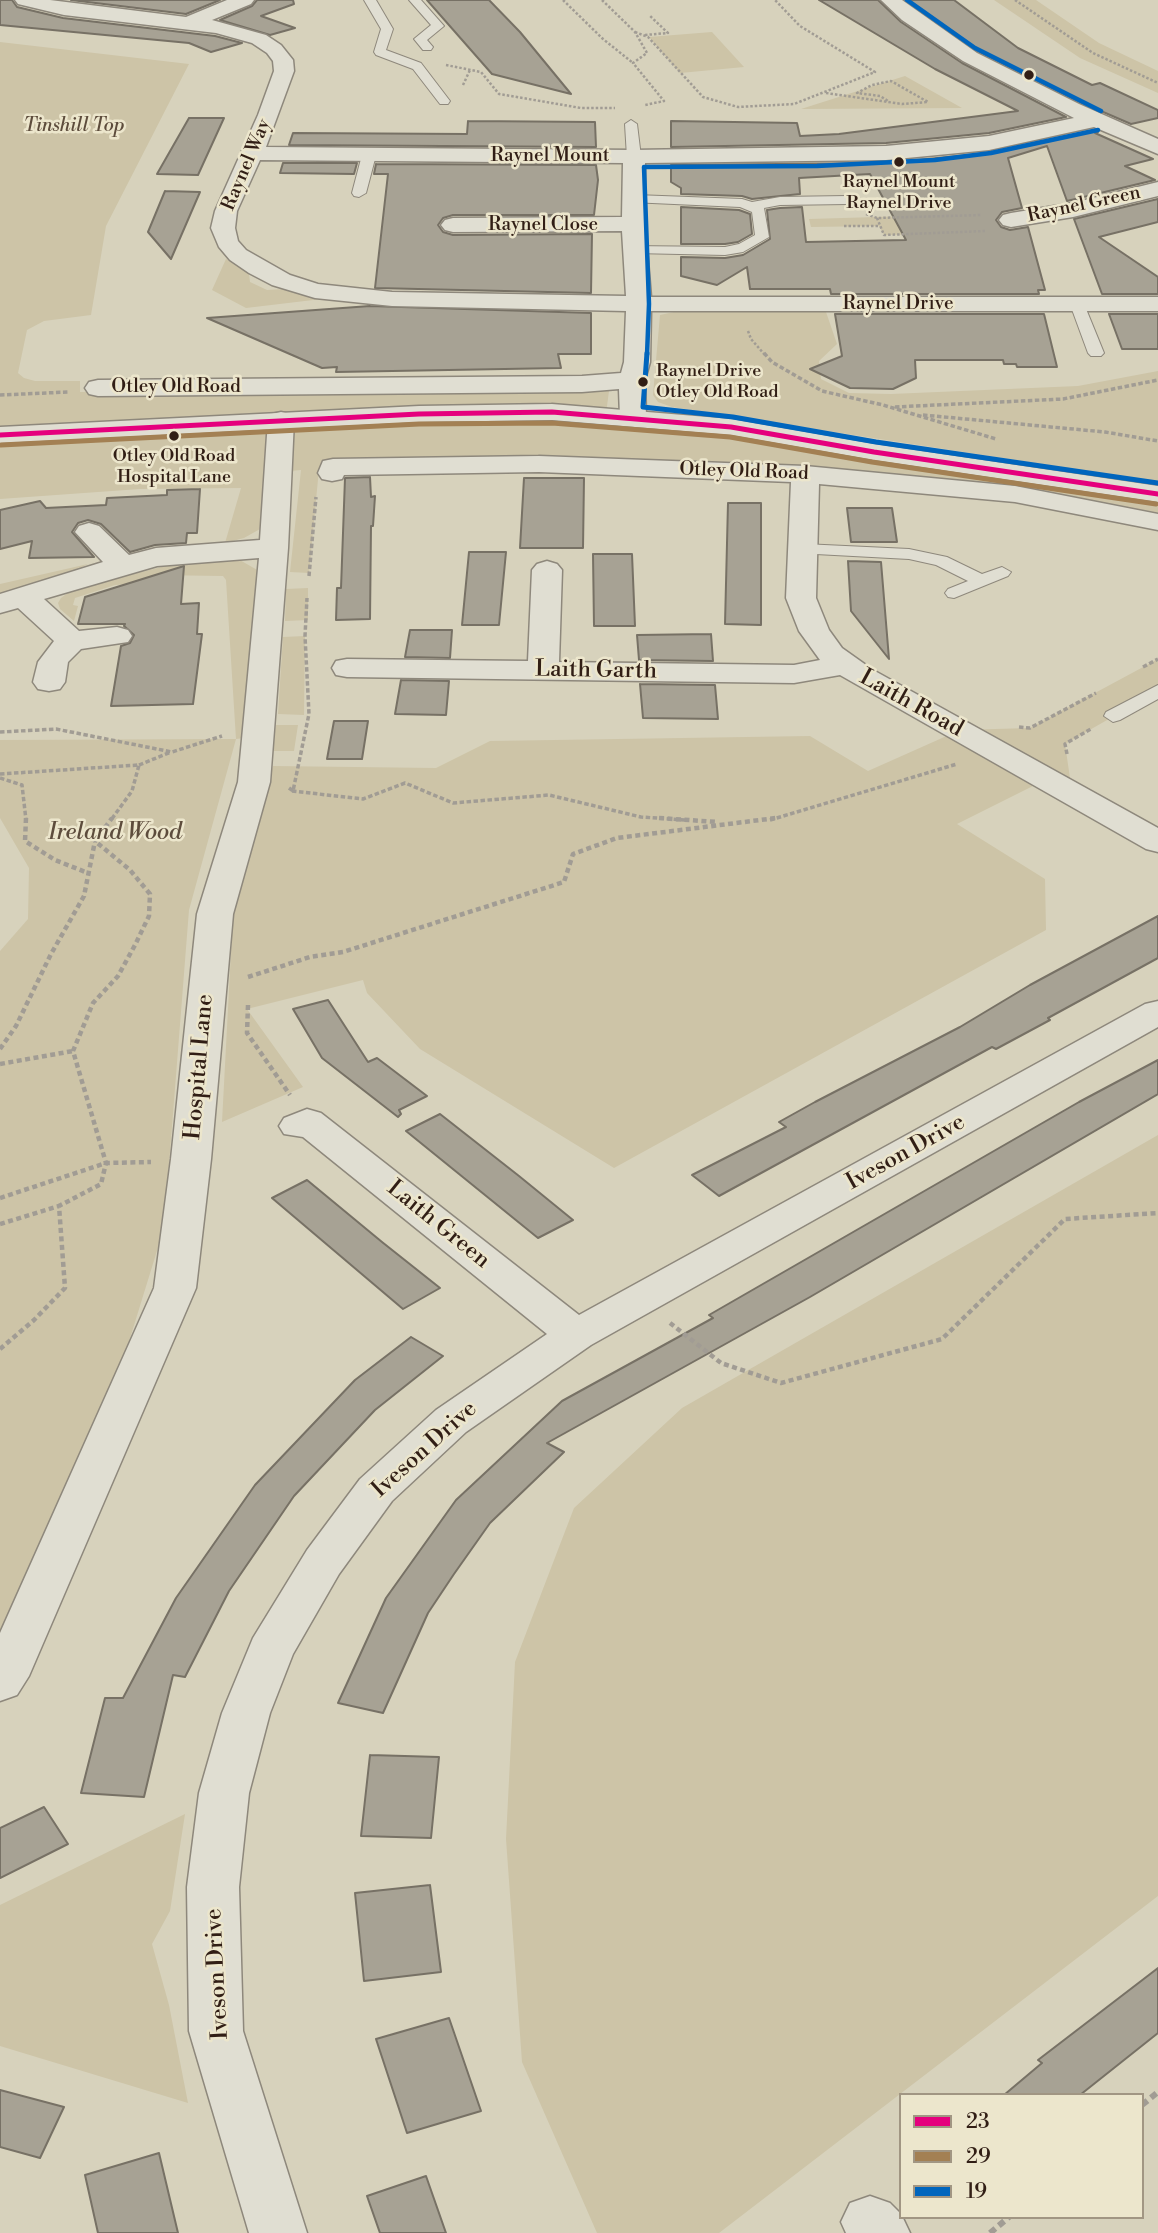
<!DOCTYPE html>
<style>
body{margin:0}
#map{position:relative;width:1158px;height:2233px;overflow:hidden;background:#d7d2bc;font-family:"Libre Bodoni",serif}
canvas{display:block}
.legend{position:absolute;left:899px;top:2093px;width:245px;height:126px;box-sizing:border-box;background:#ece6cc;border:2px solid #a19683;margin:0;padding:9px 12px;list-style:none;font-size:21px;color:#311e15}
.legend li{display:flex;align-items:center;gap:14px;height:35px}
.legend b{width:35px;border:2px solid #a19683}
</style>
<div id="map">
<canvas width="1158" height="2233"></canvas>
<ul class="legend">
<li><b style="height:9px;background:#e5007d"></b>23</li>
<li><b style="height:9px;background:#a38053"></b>29</li>
<li><b style="height:9px;background:#0065bd"></b>19</li>
</ul>
</div>
<script>
const ctx = document.querySelector('canvas').getContext('2d');
ctx.lineJoin = 'round';
function fillPath(path, color) {
  ctx.fillStyle = color;
  ctx.fill(path, 'evenodd');
}
function toPath(rows) {
  const path = new Path2D();
  for (const r of rows) {
    path.moveTo(r[0], r[1]);
    for (let i = 2; i < r.length; i += 2) path.lineTo(r[i], r[i + 1]);
  }
  return path;
}
function strokePath(path, color, width, dash) {
  ctx.strokeStyle = color;
  ctx.lineWidth = width;
  ctx.lineCap = dash ? 'butt' : 'round';
  ctx.setLineDash(dash || []);
  ctx.stroke(path);
}
function drawText(font, color, halo, rows, align = 'center') {
  ctx.font = font + ' "Libre Bodoni",serif';
  ctx.lineWidth = 5;
  ctx.setLineDash([]);
  ctx.textBaseline = 'middle';
  ctx.strokeStyle = halo;
  ctx.fillStyle = color;
  for (const [text, x, y, turn = 0] of rows) {
    ctx.save();
    ctx.translate(x, y);
    ctx.rotate((+turn || 0) * Math.PI / 180);
    ctx.textAlign = isNaN(turn) ? turn : align;
    if (halo) ctx.strokeText(text, 0, 0);
    ctx.fillText(text, 0, 0);
    ctx.restore();
  }
}
fillPath(toPath([
 [994,0,1036,0,1099,43,1158,71,1158,93,1080,58],
 [712,32,744,67,680,73,649,37],
 [0,42,189,64,106,226,91,315,44,321,27,330,18,373,24,378,35,381,80,381,80,392,598,387,609,391,605,421,689,429,1158,502,1158,522,1015,494,805,474,333,467,319,469,309,573,290,572,301,470,267,473,260,529,244,538,225,543,241,488,140,489,0,499],
 [905,76,962,108,801,109],
 [978,214,945,234,884,235,879,226,811,227,809,219],
 [226,259,249,274,250,282,267,290,285,289,330,298,246,308,212,290],
 [674,312,826,312,837,344,819,361,821,379,849,393,891,394,1078,386,1158,371,1158,482,672,407,658,402,653,395,660,315],
 [210,559,238,559,259,571,244,738,236,739,189,910,164,1228,123,1361,0,1632,0,951,28,919,29,868,0,818,0,740,236,739,226,580,223,576,153,575,151,583,115,585,75,598,73,605,78,606,74,621,60,609,58,603,61,598,69,592,83,587,169,565],
 [88,564,76,570,0,594,0,584],
 [308,588,308,620,285,621,286,589],
 [305,636,304,715,278,714,283,637],
 [1158,659,1158,691,1065,744,1072,792,1047,779,957,824,1045,879,1046,930,614,1168,420,1049,367,993,363,980,247,1009,303,1087,222,1122,233,914,273,766,436,768,490,741,810,736,868,771,960,730,1030,728],
 [276,725,298,725,294,751,272,751],
 [1158,1135,1158,1896,719,2233,597,2233,522,2062,506,1839,515,1662,574,1508,682,1408],
 [185,1814,170,1911,152,1944,169,2005,188,2103,0,2046,0,1905]
]), '#cdc4a7');
const building = toPath([
 [0,0,12,0,17,7,63,18,215,36,242,43,211,52,189,43,0,25,0,0],
 [71,0,220,0,186,14,71,0],
 [257,0,293,0,294,4,261,16,295,28,270,35,220,20,252,6,257,0],
 [427,0,489,0,520,32,571,94,492,74,427,0],
 [819,0,878,0,901,22,962,63,1066,117,989,133,886,143,671,147,671,121,797,123,800,136,839,134,1018,111,935,69,819,0],
 [907,0,954,0,1018,48,1092,85,1100,83,1158,110,1158,118,1131,124,1080,102,978,51,907,0],
 [189,118,224,118,198,175,157,174,189,118],
 [468,121,595,122,596,147,289,145,293,133,467,134,468,121],
 [1094,130,1098,132,1095,133,1153,159,1125,166,1155,180,1067,201,1047,146,1008,158,1022,208,1002,212,996,220,1001,227,1010,230,1028,227,1045,290,1038,290,1039,294,831,294,830,289,750,289,747,267,717,285,681,276,681,257,725,258,743,255,770,239,767,210,780,208,802,207,806,242,906,240,870,174,799,178,800,194,752,199,742,196,681,194,681,188,671,182,671,165,886,163,989,153,1094,130],
 [283,163,357,163,354,174,280,173,283,163],
 [376,164,596,165,598,180,594,215,453,215,443,218,438,225,443,232,453,235,592,234,591,293,375,288,388,174,374,174,376,164],
 [165,191,200,192,171,259,148,232,165,191],
 [1158,199,1158,222,1099,237,1158,277,1158,294,1102,294,1074,219,1158,199],
 [681,207,739,210,750,214,752,234,738,242,725,244,681,244,681,207],
 [370,306,591,313,591,354,558,354,561,368,336,372,337,367,322,368,207,318,370,306],
 [835,314,1044,314,1057,367,1017,367,1016,364,1004,364,1003,360,915,360,916,378,893,389,850,388,810,369,842,356,835,314],
 [1109,314,1158,314,1158,349,1122,349,1109,314],
 [370,477,371,497,375,496,373,526,371,526,370,619,336,620,337,588,341,588,345,478,370,477],
 [524,478,584,478,583,548,520,548,524,478],
 [200,489,197,533,187,533,186,543,155,545,130,552,101,524,88,520,78,523,72,532,94,557,29,558,32,541,0,549,0,510,40,501,46,508,106,505,107,498,167,495,167,490,200,489],
 [728,503,761,503,761,625,725,624,728,503],
 [847,508,892,508,897,542,851,542,847,508],
 [469,552,506,552,499,625,462,625,469,552],
 [593,554,632,554,635,626,594,626,593,554],
 [848,561,881,562,889,659,851,611,848,561],
 [184,566,181,604,199,603,197,634,202,634,193,704,111,706,121,646,130,643,134,635,124,626,125,624,78,624,85,597,184,566],
 [410,630,452,630,450,658,405,657,410,630],
 [711,634,713,661,639,660,637,635,711,634],
 [401,680,449,681,446,715,395,714,401,680],
 [640,684,715,685,718,719,643,718,640,684],
 [334,721,368,721,362,759,327,759,334,721],
 [1158,916,1158,958,1048,1018,1050,1020,996,1049,992,1047,719,1196,692,1175,786,1127,779,1122,815,1102,960,1027,1030,985,1158,916],
 [328,1000,368,1062,377,1058,427,1096,399,1110,401,1114,398,1117,322,1058,293,1009,328,1000],
 [1158,1060,1158,1094,810,1297,547,1443,564,1452,490,1523,454,1574,428,1613,383,1713,338,1703,386,1598,456,1500,562,1401,713,1318,709,1315,1079,1102,1158,1060],
 [440,1114,519,1176,573,1220,538,1238,406,1131,440,1114],
 [307,1180,382,1242,440,1288,403,1309,272,1198,307,1180],
 [411,1337,443,1356,375,1410,294,1496,229,1591,185,1677,173,1675,144,1797,81,1793,105,1698,123,1698,176,1598,255,1485,355,1380,411,1337],
 [370,1755,439,1757,431,1838,361,1836,370,1755],
 [44,1807,68,1844,0,1878,0,1828,44,1807],
 [430,1885,441,1972,364,1981,355,1893,430,1885],
 [1158,1968,1158,2033,1080,2095,1004,2095,1042,2063,1038,2060,1158,1968],
 [449,2018,481,2111,407,2133,376,2039,449,2018],
 [0,2090,64,2107,40,2158,0,2147,0,2090],
 [159,2153,178,2233,98,2233,85,2175,159,2153],
 [426,2176,446,2233,380,2233,367,2196,426,2176]
]);
fillPath(building, '#a7a294');
strokePath(building, '#777165', 2);
const service = toPath([
 [364,0,376,0,393,29,386,50,421,63,450,101,448,104,440,104,413,69,376,55,374,52,381,29,364,0],
 [409,0,421,0,444,26,427,40,433,47,431,50,423,50,414,39,431,25,409,0],
 [631,120,637,124,641,157,634,161,627,157,625,124,631,120],
 [369,151,376,155,366,193,359,197,354,196,352,193,362,155,369,151],
 [635,195,742,199,752,202,780,197,847,196,854,200,847,204,780,205,764,208,769,237,743,252,725,255,634,253,629,252,629,246,725,247,739,244,755,235,752,212,740,207,630,202,628,199,635,195],
 [1077,300,1084,304,1104,353,1101,356,1091,356,1088,353,1070,304,1077,300],
 [803,544,909,549,947,557,982,574,1002,567,1011,572,1008,576,954,598,948,597,945,593,948,589,968,581,936,565,909,559,797,553,795,549,803,544],
 [1158,685,1158,699,1120,720,1113,722,1104,716,1106,712,1158,685]
]);
const minor = toPath([
 [15,0,50,0,186,17,227,0,254,0,251,4,212,20,266,35,281,45,293,60,294,71,266,147,634,150,886,146,989,136,1074,118,963,61,902,20,881,0,902,0,977,53,1079,104,1158,139,1158,154,1094,127,989,150,886,160,645,163,645,224,651,297,1158,297,1158,311,651,311,650,362,645,380,646,417,642,423,633,425,624,423,620,417,619,389,582,392,98,396,89,394,85,388,89,382,98,380,582,376,621,373,624,362,626,311,392,306,315,298,272,285,249,273,230,260,219,247,211,228,215,211,258,115,274,71,273,61,267,53,252,43,216,33,64,15,18,4,15,0],
 [260,160,623,163,622,217,453,218,445,220,441,225,445,230,453,232,622,231,626,296,392,292,318,284,290,275,246,250,238,241,235,228,237,211,260,160],
 [1158,182,1158,196,1073,217,1011,227,1003,225,999,220,1003,215,1011,213,1073,203,1158,182],
 [281,412,290,414,294,420,288,548,270,782,233,914,211,1159,196,1288,29,1676,17,1695,0,1701,0,1633,154,1288,171,1159,197,914,238,782,259,558,157,566,44,599,79,631,117,627,128,630,132,636,128,642,81,649,68,662,65,682,60,689,49,691,38,689,33,682,38,662,54,641,18,608,0,613,0,594,103,562,75,532,79,526,89,523,99,526,129,555,156,548,260,540,268,420,272,414,281,412],
 [539,456,805,466,1015,486,1158,514,1158,530,1015,502,819,484,816,598,829,630,842,648,873,670,1158,828,1158,852,1146,849,840,675,794,683,347,677,336,675,332,668,336,661,347,659,528,661,532,570,537,564,547,561,557,564,562,570,559,662,794,665,820,660,799,631,786,598,791,482,539,472,344,475,342,479,332,481,322,479,318,473,323,461,333,459,539,456],
 [1158,1001,1158,1027,591,1345,466,1432,392,1501,339,1574,293,1654,270,1713,249,1793,239,1887,243,2031,307,2233,249,2233,189,2031,187,1887,199,1793,222,1713,253,1638,307,1550,360,1479,436,1410,547,1334,303,1137,284,1134,279,1126,284,1118,307,1109,321,1113,579,1315,1145,1004,1158,1001],
 [870,2196,890,2203,901,2214,910,2233,846,2233,841,2222,850,2203,870,2196]
]);
const tertiary = toPath([
 [552,404,731,419,874,444,1158,486,1158,502,874,460,731,435,552,420,419,422,0,443,0,427,419,406,552,404]
]);
strokePath(service, '#8e887c', 2);
strokePath(minor, '#8e887c', 3);
strokePath(tertiary, '#8e887c', 3);
strokePath(toPath([
 [563,0,603,39,633,63],
 [602,0,635,32,647,53,633,63,664,101,645,105],
 [1015,0,1093,53,1158,83],
 [635,32,648,37,703,97,738,107,794,104,875,72,800,26,775,0],
 [645,35,668,33,649,15],
 [446,65,481,72,499,94,581,108,615,108],
 [463,85,470,70],
 [826,93,902,104,928,102,891,81,872,85,857,93,880,96,888,101],
 [866,214,877,218,982,215],
 [877,218,884,235,985,231],
 [844,226,880,226],
 [748,331,751,339,765,355]
]), '#a19c94', 2.5, [2.5, 2]);
strokePath(toPath([
 [764,353,772,362,822,391,883,405,996,439],
 [0,395,69,392],
 [895,407,1063,399,1158,380],
 [923,415,1105,432,1158,441],
 [309,576,316,497],
 [1143,667,1158,659],
 [1019,727,1030,728,1096,693],
 [0,732,56,729,172,752,222,736],
 [1067,754,1065,744,1091,729],
 [139,765,171,752],
 [0,774,139,765,132,791,111,820],
 [0,778,22,785,26,820],
 [289,788,293,791,309,714,305,636,307,598],
 [292,791,363,799,405,783,453,803,549,795,641,817,685,820],
 [770,820,957,764]
]), '#a19c94', 3.5, [4.5, 2.5]);
strokePath(toPath([
 [26,818,25,841,55,860,88,873],
 [659,818,717,822],
 [248,977,310,957,343,952,564,882,573,854,617,838,776,818],
 [248,1005,247,1033,290,1095],
 [0,1049,16,1026,51,954,84,896,95,841],
 [0,1064,73,1051],
 [0,1198,106,1163,151,1162],
 [0,1224,59,1206],
 [670,1323,721,1363,781,1383,942,1339,1065,1219,1158,1213],
 [0,1349,34,1320,65,1288,59,1206,101,1184,106,1163,73,1051,93,1003,118,976,135,945,149,916,150,894,130,870,95,841,112,818]
]), '#a19c94', 4.5, [5, 3.5]);
strokePath(toPath([
 [1142,2105,1158,2092],
 [990,2233,1009,2217]
]), '#a19c94', 6, [7, 4.5]);
fillPath(service, '#e0ded2');
fillPath(minor, '#e0ded2');
fillPath(tertiary, '#e0ded2');
strokePath(toPath([
 [0,435,419,414,552,412,731,427,874,452,1158,494]
]), '#e5007d', 5);
strokePath(toPath([
 [1,445,419,424,552,423,730,437,872,462,1156,504]
]), '#a38053', 5);
strokePath(toPath([
 [907,0,975,48,1101,111],
 [647,355,649,304,644,167,817,166,935,160,991,153,1098,130]
]), '#0065bd', 4.5);
strokePath(toPath([
 [647,353,643,407,733,417,876,442,1158,483]
]), '#0065bd', 5);
for (const [x, y, r, color] of [
 [1029,75,6,"#311e15"],
 [899,162,6,"#311e15"],
 [643,382,6,"#311e15"],
 [174,436,6,"#311e15"]
]) {
  const dot = new Path2D();
  dot.arc(x, y, r, 0, 2 * Math.PI);
  ctx.fillStyle = color;
  ctx.fill(dot);
  strokePath(dot, '#ece6cc', 2.5);
}
drawText('18px', '#311e15', '#ece6cc', [
 ["Raynel Mount",899,183],
 ["Raynel Drive",899,204],
 ["Raynel Drive",656,372,"left"],
 ["Otley Old Road",656,393,"left"],
 ["Otley Old Road",174,457],
 ["Hospital Lane",174,478]
]);
drawText('italic 19px', '#5d4c3c', '#ece6cc', [
 ["Tinshill Top",74,126]
]);
drawText('19px', '#311e15', '#ece6cc', [
 ["Raynel Mount",550,156],
 ["Raynel Way",247,165,-67],
 ["Raynel Green",1084,205,-12],
 ["Raynel Close",543,225],
 ["Raynel Drive",898,304],
 ["Otley Old Road",176,387],
 ["Otley Old Road",744,472,2]
]);
drawText('23px', '#311e15', '#ece6cc', [
 ["Laith Garth",596,671,1],
 ["Laith Road",911,704,29],
 ["Hospital Lane",200,1067,-85],
 ["Iveson Drive",906,1153,-29],
 ["Laith Green",438,1225,39],
 ["Iveson Drive",425,1450,-42],
 ["Iveson Drive",218,1974,-93]
]);
drawText('italic 23px', '#5d4c3c', '#ece6cc', [
 ["Ireland Wood",115,833]
]);
</script>
